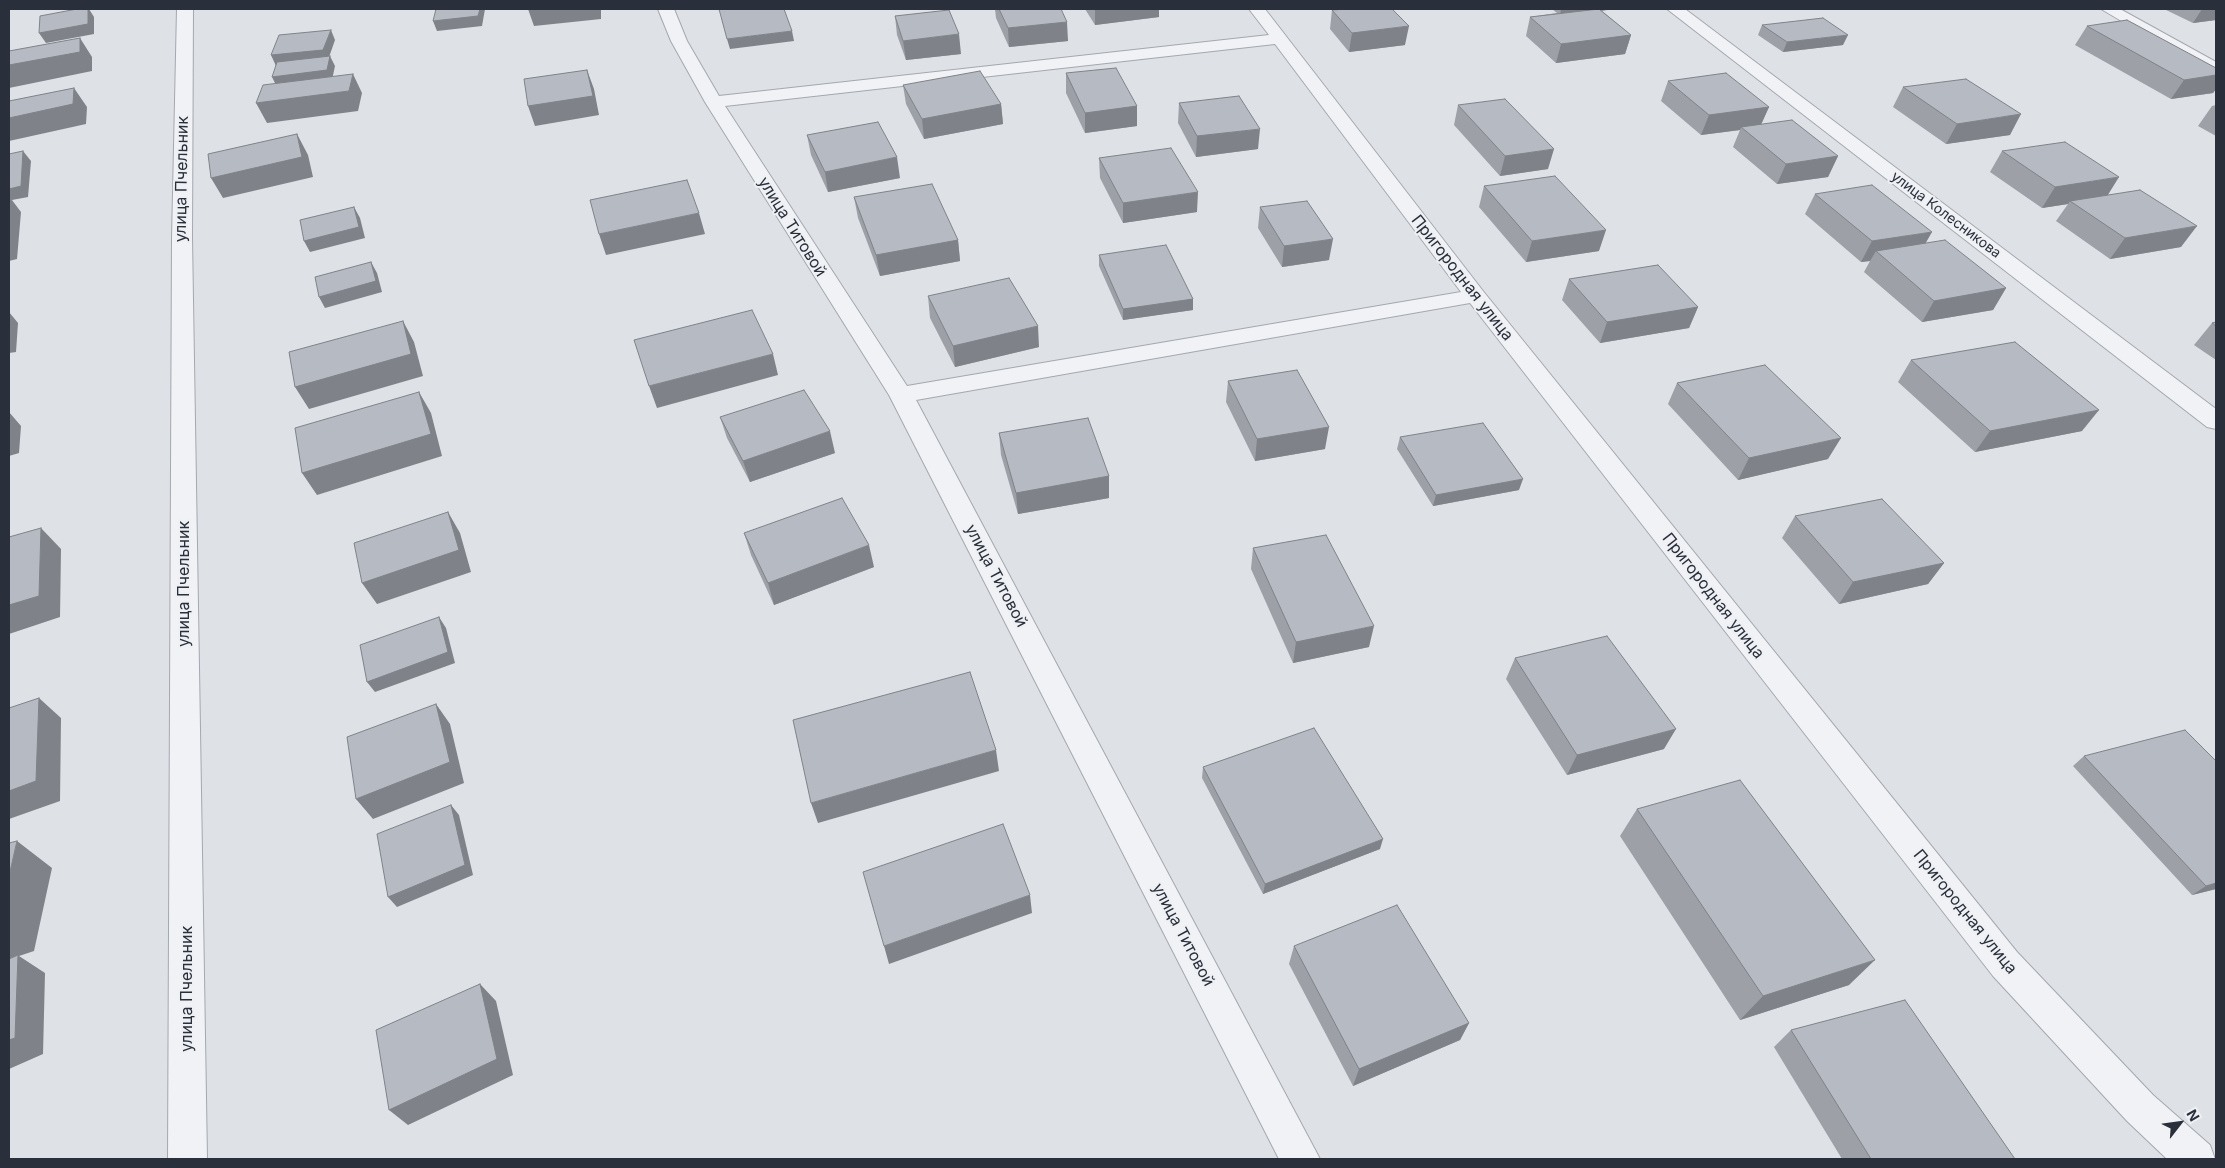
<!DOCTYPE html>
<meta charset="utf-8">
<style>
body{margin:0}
#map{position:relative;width:2225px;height:1168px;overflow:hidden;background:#dee1e6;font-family:Inter,sans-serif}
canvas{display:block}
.frame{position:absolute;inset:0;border:10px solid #292f3b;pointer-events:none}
.north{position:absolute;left:2155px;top:1098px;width:50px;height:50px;-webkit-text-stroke:4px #eef0f4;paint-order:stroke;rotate:60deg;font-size:14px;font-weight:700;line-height:20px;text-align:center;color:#292f3b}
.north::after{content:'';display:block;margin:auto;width:18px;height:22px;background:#292f3b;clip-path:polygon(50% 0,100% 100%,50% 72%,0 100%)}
</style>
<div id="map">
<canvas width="2225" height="1168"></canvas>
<div class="frame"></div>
<div class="north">N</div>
</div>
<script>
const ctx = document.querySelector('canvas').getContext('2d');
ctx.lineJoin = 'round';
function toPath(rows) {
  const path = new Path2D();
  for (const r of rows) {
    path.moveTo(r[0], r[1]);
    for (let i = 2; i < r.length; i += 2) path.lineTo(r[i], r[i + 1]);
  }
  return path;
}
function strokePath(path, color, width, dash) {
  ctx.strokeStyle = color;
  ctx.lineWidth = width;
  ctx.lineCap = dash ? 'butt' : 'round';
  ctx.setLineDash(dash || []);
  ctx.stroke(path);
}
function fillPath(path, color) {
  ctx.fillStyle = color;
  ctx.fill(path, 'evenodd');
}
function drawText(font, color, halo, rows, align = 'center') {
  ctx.font = font + ' Inter,sans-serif';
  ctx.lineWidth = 4;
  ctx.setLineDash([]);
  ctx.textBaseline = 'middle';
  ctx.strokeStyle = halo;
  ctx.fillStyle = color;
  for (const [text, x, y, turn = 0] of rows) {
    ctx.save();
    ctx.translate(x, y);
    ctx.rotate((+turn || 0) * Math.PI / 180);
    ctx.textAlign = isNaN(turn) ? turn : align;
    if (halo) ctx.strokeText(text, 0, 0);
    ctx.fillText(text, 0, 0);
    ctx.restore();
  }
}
const minor = toPath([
 [177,9,193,9,192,238,207,1159,168,1159,172,238,177,9],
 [658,9,674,9,687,41,719,96,1269,35,1249,9,1265,9,1483,291,2017,952,2153,1095,2210,1145,2215,1159,2167,1159,2127,1121,1993,976,1470,303,916,400,1320,1159,1279,1159,889,395,705,102,671,41,658,9],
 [1275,44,1461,292,907,386,725,106,1275,44],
 [1667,9,1685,9,2216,409,2216,429,2207,427,1667,9],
 [2101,9,2120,9,2216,62,2216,74,2210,73,2101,9]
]);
strokePath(minor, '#a4a8af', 2);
fillPath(minor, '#f1f2f5');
fillPath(toPath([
 [995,9,1061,9,1068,41,1009,47,996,18],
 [1085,9,1159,9,1159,17,1095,25],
 [1552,9,1613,9,1602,11,1631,35,1625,54,1556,63,1526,36,1530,17,1557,13],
 [2164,9,2216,9,2216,20,2193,23],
 [1332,10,1405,45,1349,52,1330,29],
 [895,16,961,54,906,60,897,35],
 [1762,25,1843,45,1783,52,1758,35],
 [2087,26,2216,68,2216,89,2213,93,2171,99,2075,45],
 [1066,73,1137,106,1137,126,1085,133,1066,93],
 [1668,81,1769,107,1761,124,1838,156,1828,177,1777,184,1733,147,1740,130,1701,135,1661,101],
 [903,85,1001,104,1003,124,924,139,906,104],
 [1903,87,2010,135,1946,144,1893,107],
 [1179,103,1258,149,1196,157,1178,123],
 [1458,105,1548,169,1500,176,1454,125],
 [2216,105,2216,136,2198,126,2212,106],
 [807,135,900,178,828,192,811,155],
 [2002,151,2108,195,2181,247,2110,259,2056,221,2068,204,2042,208,1990,172],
 [1099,158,1197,212,1123,223,1100,178],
 [1484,186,1599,251,1526,262,1479,207],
 [1815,194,1926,243,2006,288,1993,310,1922,322,1864,272,1870,261,1861,262,1805,214],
 [854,197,958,240,960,261,880,276,858,218],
 [1260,207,1329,260,1282,267,1258,228],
 [1099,255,1193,299,1193,310,1123,320,1099,266],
 [1569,279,1698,307,1689,328,1600,343,1562,300],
 [928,296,1039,347,955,367,930,318],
 [2216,322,2216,360,2194,345,2212,323],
 [1911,360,2082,431,1975,452,1898,382],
 [1228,381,1325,449,1255,461,1226,402],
 [1677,383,1828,459,1738,480,1668,404],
 [720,417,835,453,750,482,727,438],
 [999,433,1109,476,1109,498,1018,514,1001,455],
 [1400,437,1519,490,1433,506,1397,449],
 [1795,516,1944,563,1928,584,1839,604,1782,538],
 [744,533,874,567,774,605,751,555],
 [1253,548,1369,647,1293,663,1251,569],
 [1515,658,1664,749,1567,775,1506,679],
 [2084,756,2216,761,2216,889,2192,895,2073,766],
 [1203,767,1380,849,1263,894,1202,778],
 [1637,809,1849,985,1740,1020,1620,836],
 [1294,946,1469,1023,1460,1040,1353,1086,1289,964],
 [1791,1030,2015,1159,1842,1159,1774,1047]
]), '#9da0a7');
fillPath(toPath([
 [88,9,89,9,94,17,94,34,46,43,39,33],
 [480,9,485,9,482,26,437,31,433,21],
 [528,9,601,9,601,19,534,26],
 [1095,9,1159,9,1159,17,1095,25],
 [1561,9,1613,9,1560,16],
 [2202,9,2216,9,2216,20,2193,23],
 [1067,22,1068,41,1009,47,1008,28],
 [1409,26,1405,45,1349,52,1352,33],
 [331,30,335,40,328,60,276,66,271,55],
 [792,31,794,41,730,49,727,39],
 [959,34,961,54,906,60,903,41],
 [1631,35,1625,54,1556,63,1561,44],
 [1848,35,1843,45,1783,52,1787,42],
 [80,38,92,57,92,71,9,88,9,65],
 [330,56,335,66,332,80,277,87,272,77],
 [587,70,594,89,599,115,535,126,528,106],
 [353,74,362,93,358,111,267,123,256,103],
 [2216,75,2216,89,2213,93,2171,99,2184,80],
 [74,88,87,107,86,124,9,141,9,118],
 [1001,104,1003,124,924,139,922,119],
 [1137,106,1137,126,1085,133,1085,113],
 [1769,107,1760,127,1741,127,1740,130,1701,135,1709,115],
 [2021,114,2010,135,1946,144,1957,124],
 [1260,129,1258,149,1196,157,1197,136],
 [297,134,308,155,313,177,223,198,211,178],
 [1554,149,1548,169,1500,176,1505,156],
 [23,151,31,161,28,197,12,200,21,212,17,259,9,261,9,189],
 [1838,156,1828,177,1777,184,1786,164],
 [897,157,900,178,828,192,825,172],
 [2119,177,2106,198,2070,201,2068,204,2042,208,2055,187],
 [1198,192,1197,212,1123,223,1123,203],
 [354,207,360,218,365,238,310,252,304,241],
 [699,213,705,234,606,255,599,234],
 [2197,226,2181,247,2110,259,2125,238],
 [1606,230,1599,251,1526,262,1532,241],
 [1932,232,1920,253,1876,251,1870,261,1861,262,1872,241],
 [1333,239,1329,260,1282,267,1284,246],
 [958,240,960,261,880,276,876,255],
 [371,262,377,273,382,292,325,308,319,297],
 [2006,288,1993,310,1922,322,1934,301],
 [1193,299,1193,310,1123,320,1123,309],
 [1698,307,1689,328,1600,343,1607,322],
 [9,312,18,323,16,352,9,353],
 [403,321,414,342,423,376,309,409,295,387],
 [1038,326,1039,347,955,367,953,346],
 [773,354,778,375,657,408,649,386],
 [419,392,431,413,442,456,317,495,302,473],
 [2099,410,2082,431,1975,452,1990,431],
 [9,412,21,426,19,453,9,456],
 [1329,427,1325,449,1255,461,1257,439],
 [830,431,835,453,750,482,743,461],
 [1841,438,1828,459,1738,480,1749,458],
 [1109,476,1109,498,1018,514,1016,493],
 [1523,479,1519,490,1433,506,1436,495],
 [448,512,460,533,471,572,377,604,362,583],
 [41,528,61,549,60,617,9,634,9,605],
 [869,545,874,567,774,605,768,583],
 [1944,563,1928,584,1839,604,1853,582],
 [439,617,446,628,455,663,375,692,367,682],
 [1374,626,1369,647,1293,663,1296,642],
 [39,698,61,718,60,801,9,819,9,791],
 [436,704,450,724,464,783,373,819,356,799],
 [1676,729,1664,749,1567,775,1577,755],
 [996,750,999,771,818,823,811,803],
 [451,805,459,815,473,875,397,907,388,897],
 [1383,839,1380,849,1263,894,1265,884],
 [17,841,52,868,34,951,19,956,45,973,43,1054,9,1069,9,876],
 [2216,883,2216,889,2192,895,2206,886],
 [1030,895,1032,913,889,964,884,946],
 [1875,960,1849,985,1740,1020,1763,996],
 [480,984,496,1001,513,1075,408,1125,389,1110],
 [1469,1023,1460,1040,1353,1086,1359,1069]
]), '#7f8288');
const building = toPath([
 [77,9,88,9,88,24,39,33,40,16,77,9],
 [436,9,480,9,478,16,433,21,436,9],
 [719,9,784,9,792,31,727,39,719,9],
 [999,9,1061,9,1067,22,1008,28,999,9],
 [1347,9,1392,9,1409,26,1352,33,1332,10,1347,9],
 [1599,9,1631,35,1561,44,1530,17,1599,9],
 [949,10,959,34,903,41,895,16,949,10],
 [1823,18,1848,35,1787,42,1762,25,1823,18],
 [2127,20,2216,68,2216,75,2184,80,2087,26,2127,20],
 [331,30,323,50,271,55,279,35,331,30],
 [80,38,80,52,9,65,9,51,80,38],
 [330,56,327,70,272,77,277,62,330,56],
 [1116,68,1137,106,1085,113,1066,73,1116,68],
 [587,70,593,96,528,106,524,79,587,70],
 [980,71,1001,104,922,119,903,85,980,71],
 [1726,73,1769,107,1709,115,1668,81,1726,73],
 [353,74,349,91,256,103,263,85,353,74],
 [1966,79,2021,114,1957,124,1903,87,1966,79],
 [74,88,73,104,9,118,9,101,74,88],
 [1239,96,1260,129,1197,136,1179,103,1239,96],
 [1505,99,1554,149,1505,156,1458,105,1505,99],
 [1792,120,1838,156,1786,164,1741,127,1792,120],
 [878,122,897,157,825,172,807,135,878,122],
 [297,134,302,157,211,178,208,154,297,134],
 [2065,142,2119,177,2055,187,2002,151,2065,142],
 [1171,148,1198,192,1123,203,1099,158,1171,148],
 [23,151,21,186,9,189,9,154,23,151],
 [1555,176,1606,230,1532,241,1484,186,1555,176],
 [687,180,699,213,599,234,590,200,687,180],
 [932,184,958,240,876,255,854,197,932,184],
 [1872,185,1932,232,1872,241,1815,194,1872,185],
 [2140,190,2197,226,2125,238,2070,201,2140,190],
 [1307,201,1333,239,1284,246,1260,207,1307,201],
 [354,207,359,227,304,241,300,220,354,207],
 [1945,240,2006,288,1934,301,1876,251,1945,240],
 [1166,245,1193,299,1123,309,1099,255,1166,245],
 [371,262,376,281,319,297,315,277,371,262],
 [1658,265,1698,307,1607,322,1569,279,1658,265],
 [1009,278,1038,326,953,346,928,296,1009,278],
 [752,310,773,354,649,386,634,340,752,310],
 [403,321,411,354,295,387,289,352,403,321],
 [2216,322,2216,326,2212,323,2216,322],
 [2015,342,2099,410,1990,431,1911,360,2015,342],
 [1765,365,1841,438,1749,458,1677,383,1765,365],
 [1297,370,1329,427,1257,439,1228,381,1297,370],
 [804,390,830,431,743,461,720,417,804,390],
 [419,392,431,434,302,473,295,428,419,392],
 [1088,418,1109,476,1016,493,999,433,1088,418],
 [1483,423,1523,479,1436,495,1400,437,1483,423],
 [842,498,869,545,768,583,744,533,842,498],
 [1882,499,1944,563,1853,582,1795,516,1882,499],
 [448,512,459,550,362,583,354,543,448,512],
 [41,528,39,596,9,605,9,537,41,528],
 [1326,535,1374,626,1296,642,1253,548,1326,535],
 [439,617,448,652,367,682,360,645,439,617],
 [1607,636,1676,729,1577,755,1515,658,1607,636],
 [970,672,996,750,811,803,793,720,970,672],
 [39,698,36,781,9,791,9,708,39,698],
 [436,704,450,762,356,799,347,737,436,704],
 [1314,728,1383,839,1265,884,1203,767,1314,728],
 [2185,730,2216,761,2216,883,2206,886,2084,756,2185,730],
 [1740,780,1875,960,1763,996,1637,809,1740,780],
 [451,805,465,865,388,897,377,834,451,805],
 [1003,824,1030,895,884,946,863,872,1003,824],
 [17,841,9,876,9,843,17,841],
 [1397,905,1469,1023,1359,1069,1294,946,1397,905],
 [18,955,15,1038,9,1040,9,959,18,955],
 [480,984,497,1059,389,1110,376,1030,480,984],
 [1905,1000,2015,1159,1871,1159,1791,1030,1905,1000]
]);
fillPath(building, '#b6bac2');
strokePath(building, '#7f8288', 1);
drawText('14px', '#292f3b', '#eef0f4', [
 ["улица Колесникова",1946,215,37]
]);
drawText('16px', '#292f3b', '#eef0f4', [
 ["улица Пчельник",182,179,-89],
 ["улица Титовой",792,227,58],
 ["Пригородная улица",1462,278,52],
 ["улица Титовой",996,576,62],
 ["улица Пчельник",184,584,-90],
 ["Пригородная улица",1713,596,52],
 ["Пригородная улица",1965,912,51],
 ["улица Титовой",1183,935,62],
 ["улица Пчельник",187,989,-90]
]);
</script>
